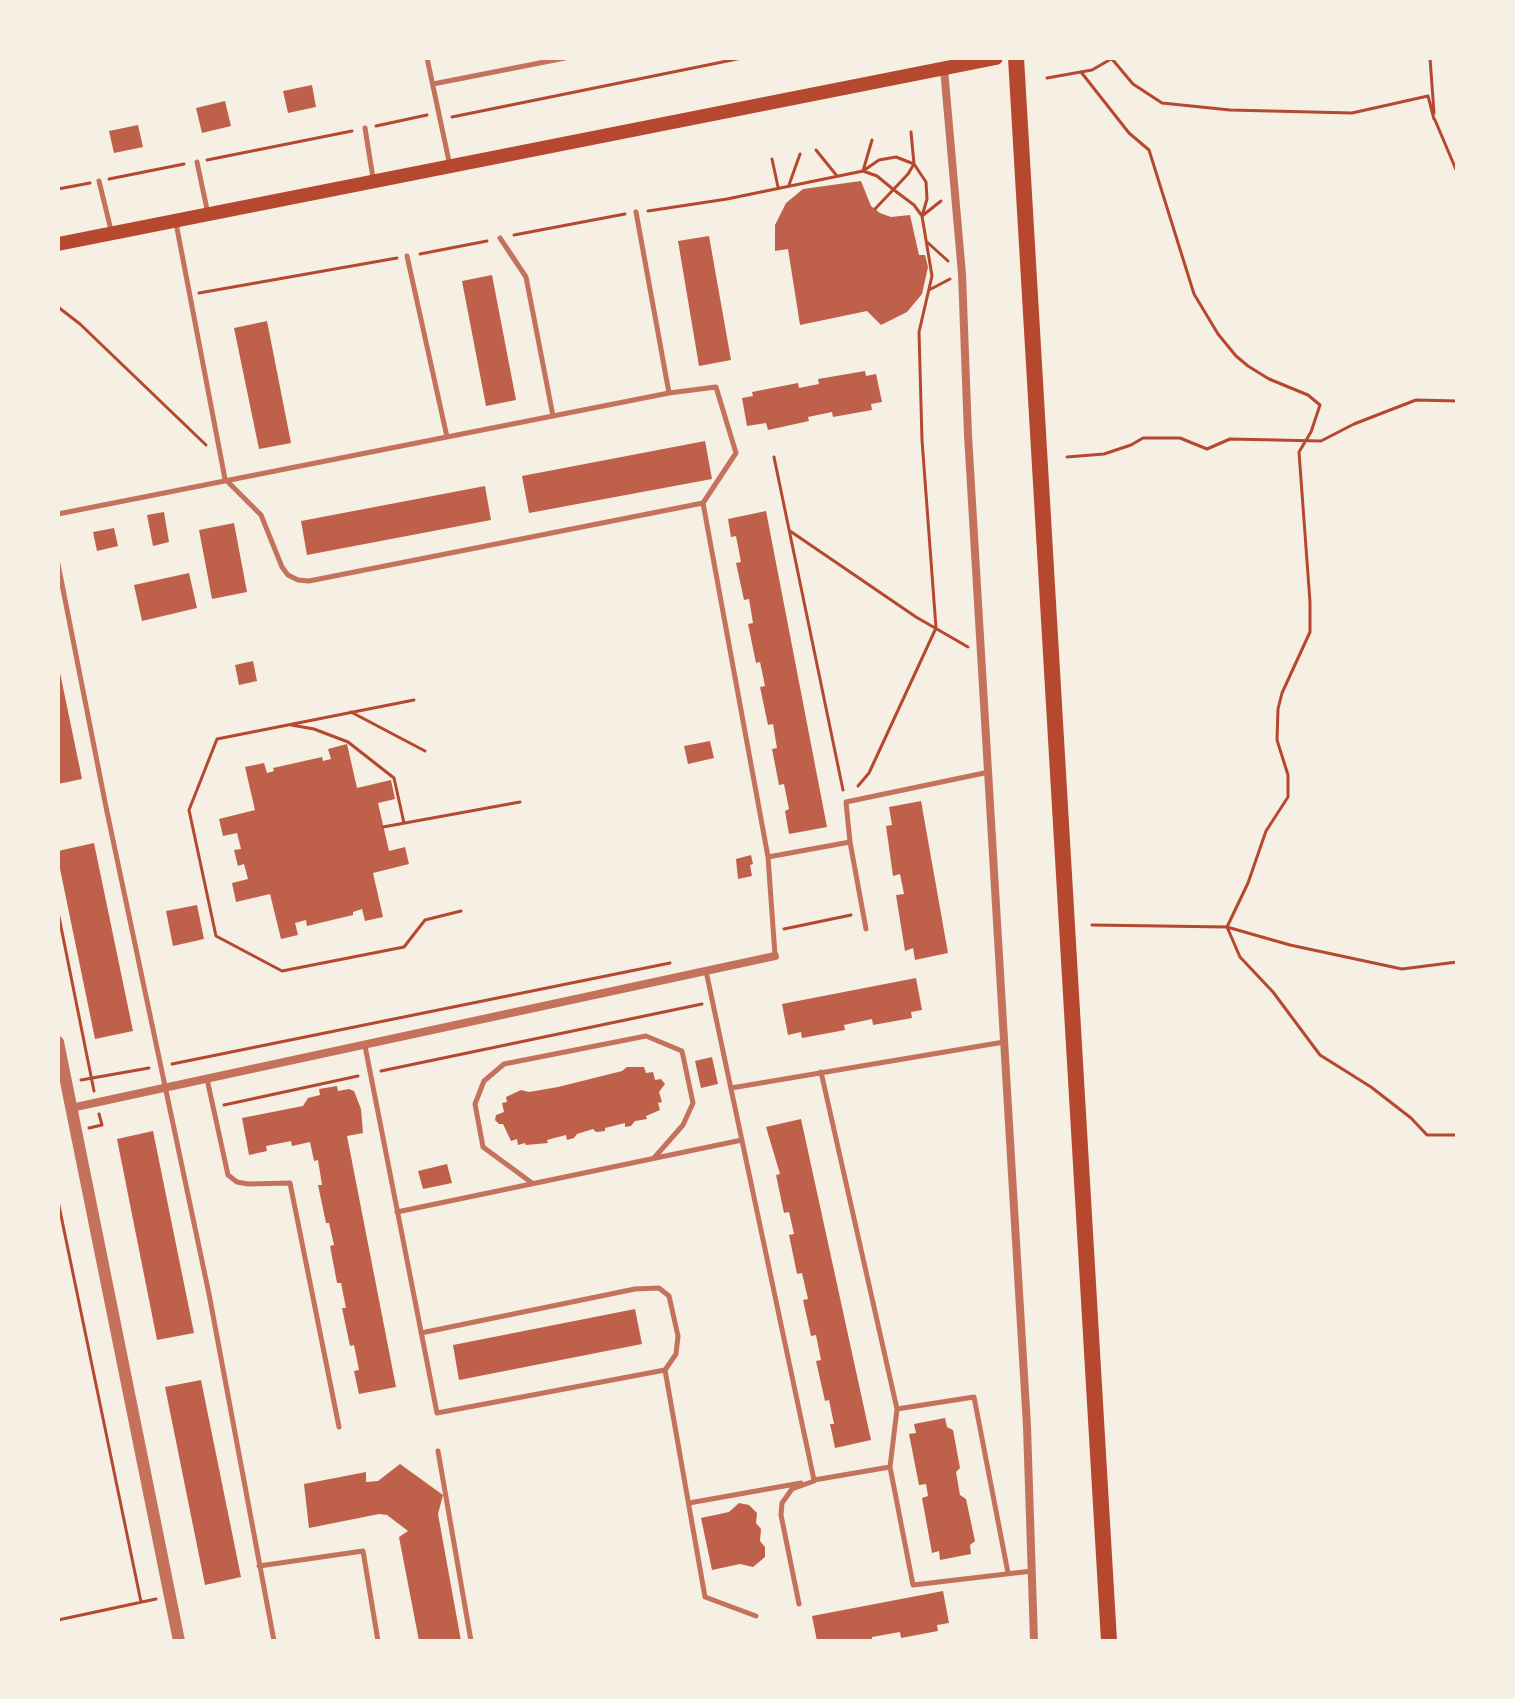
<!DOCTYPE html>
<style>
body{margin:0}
#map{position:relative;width:1515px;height:1699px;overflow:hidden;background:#f6efe4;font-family:Commissioner,sans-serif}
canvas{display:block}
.frame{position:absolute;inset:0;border:60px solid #f6efe4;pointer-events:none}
</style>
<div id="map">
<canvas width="1515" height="1699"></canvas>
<div class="frame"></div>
</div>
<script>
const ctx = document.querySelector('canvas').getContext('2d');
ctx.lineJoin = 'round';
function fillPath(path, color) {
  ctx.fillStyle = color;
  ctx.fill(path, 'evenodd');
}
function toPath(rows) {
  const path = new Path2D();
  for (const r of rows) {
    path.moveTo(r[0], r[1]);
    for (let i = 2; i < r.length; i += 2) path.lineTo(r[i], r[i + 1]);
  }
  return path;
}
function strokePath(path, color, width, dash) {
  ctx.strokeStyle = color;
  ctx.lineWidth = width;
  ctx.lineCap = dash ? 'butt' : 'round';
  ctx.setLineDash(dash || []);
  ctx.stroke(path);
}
fillPath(toPath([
 [312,85,316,107,288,113,283,91],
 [225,101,231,126,202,133,196,108],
 [138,125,143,147,114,153,109,131],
 [861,181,871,206,880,213,891,217,910,215,919,255,925,255,928,267,922,294,907,312,881,325,867,311,800,325,788,249,775,251,775,225,786,203,803,189],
 [709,236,731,360,699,366,678,241],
 [492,275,516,400,486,406,462,281],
 [267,321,291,443,259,449,234,328],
 [865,371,866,376,876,374,882,402,871,404,872,410,833,417,832,412,808,417,809,421,768,430,766,423,747,426,742,398,753,396,752,392,798,383,799,388,819,384,818,379],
 [705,441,712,479,529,513,522,476],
 [485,486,491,520,307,555,301,521],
 [766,511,827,827,789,834,785,811,789,809,784,784,779,785,772,749,777,748,773,724,768,725,760,687,765,686,760,662,756,663,748,624,753,623,749,599,744,600,736,563,741,562,736,536,731,537,728,519],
 [164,512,169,542,153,546,147,515],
 [234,523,247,592,212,599,199,530],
 [114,528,118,546,97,551,93,532],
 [189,573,197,608,142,621,134,585],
 [253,661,257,681,239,685,235,665],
 [58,663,82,779,58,784],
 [710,741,714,758,688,764,684,746],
 [347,744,357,788,391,780,395,799,378,803,389,851,405,847,409,864,373,873,383,917,365,921,362,909,353,912,353,915,307,926,306,920,295,923,298,935,281,939,270,894,236,902,232,883,248,879,244,864,238,866,234,850,241,849,237,833,223,836,219,819,255,810,245,767,264,763,267,773,274,771,273,768,322,757,323,761,331,759,328,749],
 [921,801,948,953,915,960,913,948,905,951,896,895,904,894,900,874,893,876,886,826,892,825,889,807],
 [94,843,133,1031,95,1039,58,859,58,851],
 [751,855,753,864,750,865,752,876,738,879,736,859],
 [197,905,204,939,173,946,166,911],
 [916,978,922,1010,911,1012,912,1018,873,1025,872,1019,844,1025,845,1030,802,1038,801,1032,788,1035,782,1004],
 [712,1057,718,1084,701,1088,695,1061],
 [627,1067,644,1067,646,1073,653,1072,655,1080,661,1079,665,1084,659,1092,662,1102,658,1103,660,1110,646,1116,647,1119,635,1121,631,1126,625,1127,625,1123,605,1128,605,1131,596,1132,593,1129,577,1134,574,1138,567,1140,566,1135,547,1140,548,1143,526,1145,525,1143,518,1145,517,1139,511,1141,503,1124,499,1124,495,1120,496,1115,504,1112,502,1103,507,1102,506,1097,521,1090,529,1092,558,1087,622,1071],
 [337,1086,338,1091,349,1089,354,1091,361,1109,363,1133,347,1136,396,1387,359,1394,354,1371,359,1370,354,1345,350,1346,342,1308,346,1308,341,1283,337,1283,330,1246,334,1245,329,1223,326,1223,318,1185,322,1185,318,1160,314,1161,310,1142,292,1146,291,1141,266,1146,267,1151,249,1155,242,1118,303,1106,308,1098,320,1095,319,1089],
 [801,1119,871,1440,835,1448,830,1424,834,1424,829,1400,825,1401,816,1361,821,1360,816,1335,811,1336,803,1300,808,1299,802,1273,797,1274,789,1235,794,1234,789,1212,784,1213,776,1175,780,1174,766,1127],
 [153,1131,194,1333,157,1340,117,1139],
 [447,1164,452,1183,423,1189,418,1171],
 [635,1309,642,1344,459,1380,453,1345],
 [201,1380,241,1577,205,1585,165,1387],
 [945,1418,947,1427,953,1430,960,1468,956,1472,960,1495,966,1499,975,1541,970,1545,971,1554,940,1560,939,1551,932,1553,922,1498,928,1496,926,1484,919,1485,909,1434,916,1433,914,1424],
 [400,1464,443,1495,438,1514,461,1641,419,1641,399,1537,408,1531,387,1515,379,1514,309,1528,304,1484,366,1472,366,1482,378,1481],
 [739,1503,749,1505,757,1513,756,1523,761,1529,760,1541,765,1547,765,1557,753,1567,740,1564,712,1570,701,1518,729,1512],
 [943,1591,949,1623,937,1625,938,1631,901,1638,900,1632,872,1637,872,1641,817,1641,812,1616]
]), '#bf614a');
strokePath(toPath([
 [1430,58,1434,113],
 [1112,59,1133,84,1162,103,1230,110,1352,113,1428,96,1434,119],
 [1081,72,1129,133,1149,150,1194,294,1218,334,1236,356,1248,366,1269,379,1308,395,1320,405,1311,432,1299,452,1310,602,1310,632,1282,693,1278,709,1277,740,1288,775,1288,797,1266,831,1248,883,1227,927,1240,957,1273,992,1320,1055,1371,1087,1411,1118,1427,1135,1457,1135],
 [1047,78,1092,70,1111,59],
 [452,117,742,58],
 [1435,120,1457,172],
 [376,126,427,115],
 [872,140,863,171,877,176,894,190,914,205,922,216,941,201],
 [816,150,837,176],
 [772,159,778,187],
 [207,160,352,131],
 [109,179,184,164],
 [789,185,800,154],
 [58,189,90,183],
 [875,209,908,174,914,164,911,132],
 [648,211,727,199,863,171,879,160,896,157,914,164,926,182,927,199,922,216,932,276,919,332,922,440,936,628,869,773,858,786],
 [514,235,625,214],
 [927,242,948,261],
 [420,254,487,241],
 [929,290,950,279],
 [199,293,397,258],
 [58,307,80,324,206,445],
 [774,457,843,790],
 [1067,457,1104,454,1131,445,1143,438,1180,438,1207,449,1230,439,1321,441,1354,424,1416,400,1457,401],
 [790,531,916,617,968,647],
 [414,700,217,739,189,810,216,936,282,971,404,947,425,920,461,911],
 [351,712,425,751],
 [291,725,314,729,348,742,394,778,404,823],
 [383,827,520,802],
 [58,912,94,1091],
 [1092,925,1227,927,1290,945,1402,969,1457,962],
 [784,929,851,915],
 [172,1064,670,963],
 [381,1071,702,1004],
 [81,1080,149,1068],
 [224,1105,358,1076],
 [89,1128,102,1125,99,1114],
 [58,1201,141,1602],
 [58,1620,156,1599]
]), '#b5482f', 3);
strokePath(toPath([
 [427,58,450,166],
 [433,84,565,58],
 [365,128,373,178],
 [197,162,208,214],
 [99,181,111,230],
 [636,212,669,393],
 [176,223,225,479,261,515,282,567,288,575,298,580,309,581,703,503],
 [500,238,526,277,553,416],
 [407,256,447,437],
 [58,514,669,393,716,387,736,453,703,503,768,857,775,955],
 [58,564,106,807,209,1294,274,1641],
 [768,857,850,842],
 [866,929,850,842,846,802,989,772],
 [706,971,814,1480,890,1467,913,1585,1032,1571],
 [365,1046,437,1413,665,1370,705,1597,756,1616],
 [821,1072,897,1409],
 [207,1079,228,1175,237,1182,248,1184,290,1183,339,1427],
 [731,1088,1004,1042],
 [532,1183,483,1147,475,1104,484,1081,504,1064,646,1036,682,1051,693,1103,683,1125,654,1158],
 [397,1212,742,1140],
 [421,1333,635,1289,659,1288,669,1296,678,1336,676,1354,665,1370],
 [438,1451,471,1641],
 [890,1467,897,1409,974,1397,1008,1573],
 [689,1503,801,1483],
 [259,1566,363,1551,378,1641],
 [799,1604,781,1515,782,1503,792,1489,814,1481]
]), '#c5725c', 5);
strokePath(toPath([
 [944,69,962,274,968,435,1027,1426,1034,1641],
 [71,1108,775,956]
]), '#c5725c', 8);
strokePath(toPath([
 [58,1042,179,1641]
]), '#c5725c', 12);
strokePath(toPath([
 [58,244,996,58]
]), '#b5482f', 14);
strokePath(toPath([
 [1016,58,1109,1641]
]), '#b5482f', 16);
</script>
